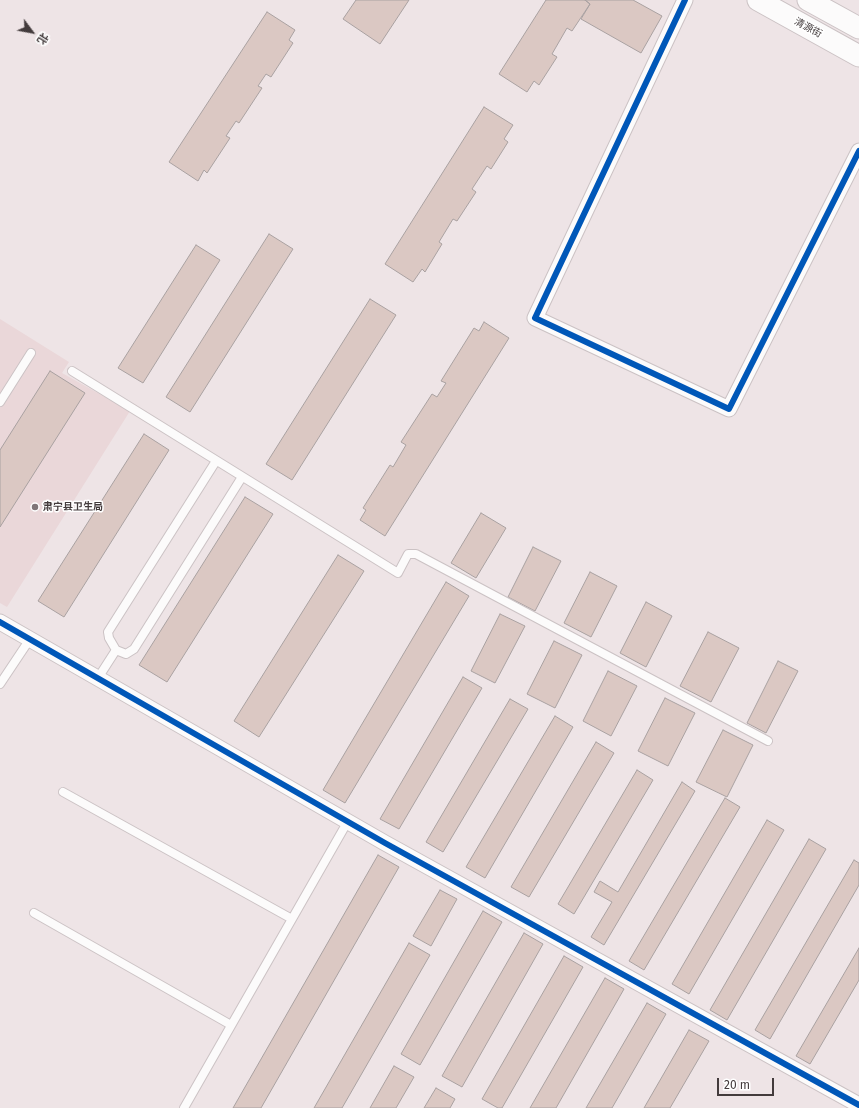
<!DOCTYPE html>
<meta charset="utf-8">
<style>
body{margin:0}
#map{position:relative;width:859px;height:1108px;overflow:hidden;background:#eee4e6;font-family:"Fira Sans","Noto Sans SC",sans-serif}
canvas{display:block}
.north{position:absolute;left:12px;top:12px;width:40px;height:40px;-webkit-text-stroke:3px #fff;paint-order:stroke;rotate:122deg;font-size:11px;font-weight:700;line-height:16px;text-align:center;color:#433b3c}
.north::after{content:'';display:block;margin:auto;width:14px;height:18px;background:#433b3c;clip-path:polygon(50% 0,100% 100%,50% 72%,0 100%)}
.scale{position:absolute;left:717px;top:1078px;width:57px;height:18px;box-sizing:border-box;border:2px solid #433b3c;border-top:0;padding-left:5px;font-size:12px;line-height:14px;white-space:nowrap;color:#433b3c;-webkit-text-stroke:3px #fff;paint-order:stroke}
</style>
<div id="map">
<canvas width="859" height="1108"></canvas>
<div class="north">北</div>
<div class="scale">20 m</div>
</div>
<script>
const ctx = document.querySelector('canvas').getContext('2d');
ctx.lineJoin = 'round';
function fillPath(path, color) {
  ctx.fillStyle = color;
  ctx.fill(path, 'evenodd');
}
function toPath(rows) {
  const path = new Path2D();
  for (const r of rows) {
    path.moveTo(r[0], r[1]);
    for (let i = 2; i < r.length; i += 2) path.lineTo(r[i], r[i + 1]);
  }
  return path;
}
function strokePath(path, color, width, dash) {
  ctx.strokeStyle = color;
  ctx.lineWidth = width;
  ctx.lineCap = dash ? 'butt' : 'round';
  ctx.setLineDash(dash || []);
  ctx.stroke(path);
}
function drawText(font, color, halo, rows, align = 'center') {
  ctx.font = font + ' "Fira Sans","Noto Sans SC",sans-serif';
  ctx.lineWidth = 3;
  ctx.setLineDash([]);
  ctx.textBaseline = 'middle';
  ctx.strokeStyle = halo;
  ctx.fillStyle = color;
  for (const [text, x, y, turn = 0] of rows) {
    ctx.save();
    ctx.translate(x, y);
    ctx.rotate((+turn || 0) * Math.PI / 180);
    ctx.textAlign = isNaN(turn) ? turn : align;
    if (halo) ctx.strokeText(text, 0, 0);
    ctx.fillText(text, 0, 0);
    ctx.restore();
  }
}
fillPath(toPath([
 [0,319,69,362,62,373,130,411,7,607,0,603]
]), '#ead7d9');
const building = toPath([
 [356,0,409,0,380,44,343,19,356,0],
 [546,0,585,0,590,4,572,31,567,28,552,54,557,57,539,85,534,81,527,92,499,74,546,0],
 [585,0,633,0,662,16,641,53,581,19,590,4,585,0],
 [267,12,295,30,289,40,293,43,271,77,266,74,258,86,262,88,239,123,236,121,226,136,230,138,207,173,204,170,198,181,169,162,267,12],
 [484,107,513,125,504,139,508,142,491,169,487,166,472,189,476,192,457,221,453,219,439,242,442,244,425,272,422,269,413,282,385,264,484,107],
 [269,234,293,249,190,412,166,397,269,234],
 [196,245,220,260,143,383,118,368,196,245],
 [370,299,396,315,292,480,266,464,370,299],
 [484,322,509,338,385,536,360,520,366,510,363,508,390,465,393,467,406,445,401,442,432,394,437,397,446,383,441,381,474,328,479,331,484,322],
 [50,371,85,393,0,527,0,450,50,371],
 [144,434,169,450,64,617,38,601,144,434],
 [245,497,273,514,167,682,139,665,245,497],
 [481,513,506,528,476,578,451,563,481,513],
 [533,547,561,561,535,611,508,597,533,547],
 [338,555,364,571,259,737,234,721,338,555],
 [590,572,617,586,591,637,564,623,590,572],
 [446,582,469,596,345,803,323,790,446,582],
 [646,602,672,616,646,667,620,653,646,602],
 [500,614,525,626,495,683,471,671,500,614],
 [708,632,739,648,711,702,680,686,708,632],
 [554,641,582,655,555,708,527,694,554,641],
 [778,661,798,671,766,733,747,723,778,661],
 [608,671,637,686,611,736,583,721,608,671],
 [463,677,482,688,399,829,380,819,463,677],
 [665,698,695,713,668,766,638,751,665,698],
 [510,699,528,709,443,852,426,842,510,699],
 [555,716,573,727,485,878,466,867,555,716],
 [723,730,753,745,727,797,696,782,723,730],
 [596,742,614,753,529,897,511,887,596,742],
 [637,770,653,780,574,914,558,904,637,770],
 [682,782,695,791,604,945,591,937,612,902,594,892,600,881,618,892,682,782],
 [725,798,740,807,644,970,629,961,725,798],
 [767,820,784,830,689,994,672,984,767,820],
 [809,839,826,849,727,1020,710,1010,809,839],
 [378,855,399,867,261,1108,233,1108,378,855],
 [854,860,859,863,859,885,770,1039,755,1030,854,860],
 [440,890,457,899,431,946,413,936,440,890],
 [483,911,502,922,420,1065,401,1054,483,911],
 [524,933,543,944,462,1087,442,1076,524,933],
 [409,943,430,955,342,1108,314,1108,409,943],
 [859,948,859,980,810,1064,796,1056,859,948],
 [564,956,583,967,502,1108,498,1108,482,1099,564,956],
 [605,978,624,989,556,1108,530,1108,605,978],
 [647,1003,666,1014,612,1108,586,1108,647,1003],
 [689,1030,709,1041,670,1108,644,1108,689,1030],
 [394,1066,414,1077,396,1108,370,1108,394,1066],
 [436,1088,455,1099,450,1108,424,1108,436,1088]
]);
fillPath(building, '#dbc8c3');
strokePath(building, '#a9a1a1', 1);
const service = toPath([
 [72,371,398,573,408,554,416,554,768,741],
 [0,402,31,353],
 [216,461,108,632,109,638,116,650,126,654,134,649,242,477],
 [98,678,116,650],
 [0,684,30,639],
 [63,792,292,919],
 [34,913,231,1025],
 [184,1108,348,821]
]);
const minor = toPath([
 [685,0,535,318,729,409,859,151],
 [0,622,385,843,859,1105]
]);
const secondary = toPath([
 [758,0,859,56],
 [808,0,859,28]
]);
strokePath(service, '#cbc2c4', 10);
strokePath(minor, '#cbc2c4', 17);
strokePath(secondary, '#cbc2c4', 23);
strokePath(service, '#fcfbfb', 8);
strokePath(minor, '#fcfbfb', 15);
strokePath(secondary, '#fcfbfb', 21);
strokePath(toPath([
 [685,0,535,318,729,409,859,151],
 [0,622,385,843,859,1105]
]), '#0057b8', 6);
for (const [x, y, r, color] of [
 [35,507,4,"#7f7678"]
]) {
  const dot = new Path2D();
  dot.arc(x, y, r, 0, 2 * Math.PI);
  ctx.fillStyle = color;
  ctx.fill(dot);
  strokePath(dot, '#fff', 1.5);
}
drawText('10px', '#433b3c', '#fff', [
 ["清源街",808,28,29]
]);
drawText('bold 10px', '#433b3c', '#fff', [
 ["肃宁县卫生局",43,507]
], 'left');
</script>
